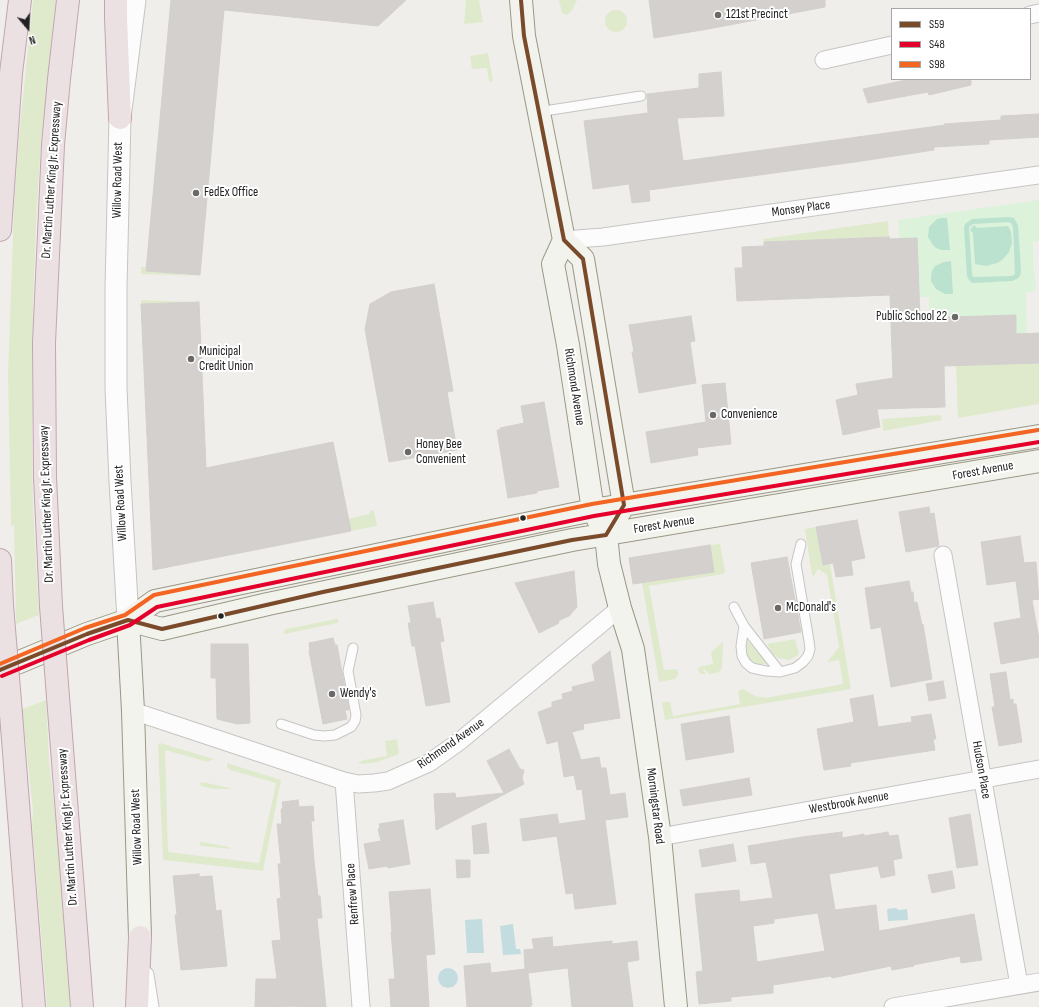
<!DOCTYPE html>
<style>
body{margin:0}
#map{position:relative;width:1039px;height:1007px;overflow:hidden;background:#f0eeeb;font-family:"Sofia Sans Condensed",sans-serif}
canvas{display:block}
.legend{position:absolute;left:891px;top:8px;width:140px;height:72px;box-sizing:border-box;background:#fff;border:1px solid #a7a7a7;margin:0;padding:5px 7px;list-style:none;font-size:12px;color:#222}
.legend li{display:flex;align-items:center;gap:8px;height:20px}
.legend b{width:20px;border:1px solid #a7a7a7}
.north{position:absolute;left:8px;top:8px;width:40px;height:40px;-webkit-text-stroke:3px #fff;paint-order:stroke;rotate:161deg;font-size:11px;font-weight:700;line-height:16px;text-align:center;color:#222}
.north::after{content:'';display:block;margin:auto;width:14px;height:18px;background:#222;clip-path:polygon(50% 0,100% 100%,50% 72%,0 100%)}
</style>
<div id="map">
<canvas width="1039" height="1007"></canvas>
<ul class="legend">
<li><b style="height:5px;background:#7a4b2a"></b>S59</li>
<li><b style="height:5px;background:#e4002b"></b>S48</li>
<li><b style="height:5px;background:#f26522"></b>S98</li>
</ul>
<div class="north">N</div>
</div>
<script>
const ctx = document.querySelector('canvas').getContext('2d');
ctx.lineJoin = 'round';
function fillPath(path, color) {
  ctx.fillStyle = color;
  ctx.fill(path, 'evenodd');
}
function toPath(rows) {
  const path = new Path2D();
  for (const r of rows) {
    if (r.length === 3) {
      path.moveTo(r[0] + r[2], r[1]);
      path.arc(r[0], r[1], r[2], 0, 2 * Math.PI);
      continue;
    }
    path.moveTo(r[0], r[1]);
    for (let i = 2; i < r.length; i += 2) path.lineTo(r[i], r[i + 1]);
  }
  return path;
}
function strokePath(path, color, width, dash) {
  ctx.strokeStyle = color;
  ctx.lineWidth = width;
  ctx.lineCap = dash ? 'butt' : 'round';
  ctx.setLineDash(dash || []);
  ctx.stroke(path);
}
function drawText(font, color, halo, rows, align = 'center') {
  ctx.font = font + ' "Sofia Sans Condensed",sans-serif';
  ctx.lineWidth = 4;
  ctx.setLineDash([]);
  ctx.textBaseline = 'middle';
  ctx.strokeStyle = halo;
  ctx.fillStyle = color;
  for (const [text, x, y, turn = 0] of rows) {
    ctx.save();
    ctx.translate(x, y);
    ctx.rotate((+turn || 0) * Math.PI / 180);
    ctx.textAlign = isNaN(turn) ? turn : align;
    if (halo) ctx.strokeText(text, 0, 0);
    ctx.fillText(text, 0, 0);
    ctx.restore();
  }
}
fillPath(toPath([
 [33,0,56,0,41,142,36,222,33,309,32,435,33,507,39,615,16,624,14,525,11,526,8,375,14,207,19,136],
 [466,0,479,0,483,22,464,24],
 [559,0,577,0,573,9,567,15,562,13],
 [616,21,11],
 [488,53,493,81,489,82,487,68,472,69,470,56],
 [888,221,889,237,764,242,763,239],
 [141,267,146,267,146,271,200,276,141,274],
 [141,300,194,302,141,304],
 [1039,363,1039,404,958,418,956,366],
 [941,415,942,420,883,431,882,419],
 [371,510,374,511,377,526,351,531,348,519,369,514],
 [816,527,823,565,830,564,851,689,665,720,662,702,670,702,673,716,740,704,738,691,743,689,756,696,765,698,843,684,839,660,827,662,839,647,827,575,818,569,814,576,812,575,805,529],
 [720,544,725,571,723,574,649,586,664,670,676,669,679,673,675,679,659,682,642,583,714,572,710,545],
 [336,619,339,620,337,623,285,634,283,632,286,629],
 [795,639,799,653,797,656,789,660,778,658,772,653,767,644],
 [746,641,748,641,766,662,766,664,756,664,747,658,745,651],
 [723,642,722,666,721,670,717,673,709,674,704,669,703,671,707,674,701,674,698,670,699,667,713,664,711,652],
 [46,700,49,760,56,823,70,1007,47,1007,32,823,33,811,22,709],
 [397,739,399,754,377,762,364,764,357,763,364,760,387,756,385,741],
 [160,743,214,759,208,762,165,750,168,852,259,863,276,783,230,770,227,767,227,763,281,780,263,871,163,860,158,746],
 [202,782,230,788,231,789,215,789,201,786,200,783],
 [200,842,203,842,229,847,231,849,201,846,200,845]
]), '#dfeacd');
fillPath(toPath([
 [1039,200,1039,241,1033,242,1034,274,1035,274,1036,291,1026,292,1027,334,1016,334,1015,315,939,318,938,313,929,313,929,297,919,297,899,239,898,220]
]), '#dcf2da');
fillPath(toPath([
 [1009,217,1014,218,1018,225,1021,271,1020,276,1017,279,1012,281,972,283,969,280,967,276,964,228,965,224,972,219],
 [1008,222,1011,223,1013,227,1015,274,1012,276,973,277,972,274,969,227,973,224],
 [941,218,947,218,950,250,942,250,936,248,933,245,928,237,929,227,937,219],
 [974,225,977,228,1008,226,1011,232,1012,243,1009,252,1002,260,997,263,986,266,975,264,973,233,970,230],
 [951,261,953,294,945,294,936,289,931,281,931,276,932,271,935,266,944,262]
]), '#bbe2ce');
fillPath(toPath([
 [896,908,899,910,907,909,908,920,888,921,887,909],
 [482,919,484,953,467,953,465,920],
 [513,924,516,949,520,949,521,954,503,955,500,926],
 [448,978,10]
]), '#c2dcdf');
const building = toPath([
 [171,0,406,0,378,26,224,10,200,275,146,271,171,0],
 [649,0,825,0,825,7,708,29,654,38,649,0],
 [721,72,724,116,677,118,683,161,945,125,944,124,1001,120,1001,116,1039,114,1039,137,989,140,989,144,934,147,934,150,855,162,649,190,650,201,632,203,629,184,593,189,584,121,648,113,647,94,699,88,699,74,721,72],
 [911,79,971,79,971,85,929,95,928,92,868,103,863,89,911,79],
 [889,237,889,239,917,238,920,318,1016,315,1016,334,1039,333,1039,363,944,366,945,407,877,409,880,427,843,435,836,400,858,395,856,384,893,378,890,295,737,301,735,268,743,268,742,247,764,246,764,242,889,237],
 [434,284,453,391,447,392,457,450,389,462,365,329,370,304,391,292,434,284],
 [199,302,206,468,333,442,351,531,153,570,141,304,199,302],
 [691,316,695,341,690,342,696,383,639,393,632,352,634,352,629,325,691,316],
 [725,383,731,444,697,448,698,455,651,463,646,432,706,422,702,385,725,383],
 [544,402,559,487,537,491,537,493,508,498,497,430,500,430,500,428,524,423,521,406,544,402],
 [929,507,930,514,934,513,939,546,906,552,899,512,929,507],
 [857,520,865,558,851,561,853,575,836,577,833,563,823,565,816,527,857,520],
 [1020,536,1024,563,1036,562,1039,599,1032,600,1039,639,1039,657,1001,664,994,623,1021,618,1016,581,987,585,981,542,1020,536],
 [710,545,714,572,633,584,629,558,710,545],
 [787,557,801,632,764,639,751,563,787,557],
 [574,571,577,607,569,616,558,621,559,623,539,633,515,583,574,571],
 [909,581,911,592,913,592,914,603,917,602,922,625,923,624,932,679,891,687,881,627,871,629,865,588,909,581],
 [433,602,436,619,440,618,444,641,440,642,450,702,426,706,415,646,412,646,408,623,411,623,408,606,433,602],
 [333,638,335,645,337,645,349,710,345,710,347,719,323,724,309,651,310,651,309,643,333,638],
 [211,644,248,644,250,723,237,724,217,719,216,678,211,678,211,644],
 [610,651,620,718,583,724,584,729,572,732,581,760,599,757,601,768,606,768,610,795,625,793,628,817,605,820,616,904,575,909,573,893,566,894,557,836,523,841,520,819,557,814,559,824,586,820,582,789,577,790,574,775,564,777,558,741,547,744,538,712,552,707,552,702,563,699,562,694,573,691,572,687,595,681,592,665,610,651],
 [1006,672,1010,700,1013,699,1013,704,1016,704,1022,742,999,746,992,707,995,707,990,674,1006,672],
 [943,681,946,698,929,701,926,684,943,681],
 [873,695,878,727,912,722,911,717,931,714,936,739,933,739,935,750,850,763,851,766,824,770,817,729,854,722,850,699,873,695],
 [729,716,734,752,686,760,681,724,729,716],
 [509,749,520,769,524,770,522,779,524,784,436,830,434,794,455,793,456,798,504,793,487,761,509,749],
 [749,778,752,795,683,806,680,790,749,778],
 [298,800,299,807,313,806,314,821,311,821,314,861,318,896,320,896,322,918,317,918,326,1007,297,1007,297,1006,255,1007,256,979,277,979,272,941,281,940,277,899,281,898,278,864,281,864,277,824,282,824,281,809,283,809,282,802,298,800],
 [970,814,978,865,957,868,949,818,970,814],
 [403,820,410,864,388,868,387,866,369,869,364,844,381,841,378,829,380,828,379,824,403,820],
 [486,823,489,853,474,854,472,826,486,823],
 [842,832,842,838,864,834,864,836,888,832,889,836,898,835,902,858,893,860,895,875,881,878,878,866,829,874,835,910,876,905,879,931,974,914,982,960,961,963,960,956,913,965,914,966,892,970,891,966,832,978,831,976,773,985,773,993,731,997,731,1001,699,1004,696,972,703,971,695,894,739,890,740,902,773,898,766,862,751,864,748,846,802,837,842,832],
 [818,913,825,951,757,962,753,926,774,923,774,919,818,913],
 [733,844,736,861,702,867,699,850,733,844],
 [456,860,470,860,470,877,457,878,456,860],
 [952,871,955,888,932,893,928,875,952,871],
 [199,874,199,877,212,876,216,911,221,910,227,966,181,970,175,915,177,915,173,876,199,874],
 [430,889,435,954,426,955,429,1007,391,1007,389,979,395,979,391,932,392,932,389,892,430,889],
 [552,937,553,947,612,941,612,944,637,941,639,960,627,962,633,1007,572,1007,568,968,528,973,532,1005,530,1006,530,1007,467,1007,464,966,490,963,491,973,525,969,524,950,534,949,532,939,552,937]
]);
fillPath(building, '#d3d0ce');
strokePath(building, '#d3cfcd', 1);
const service = toPath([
 [538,112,641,96],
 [734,607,744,626,780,672,795,668,803,662,808,656,810,649,809,641,796,564,801,544],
 [744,626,741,646,742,656,746,663,752,668,766,671,780,672],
 [281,724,314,735,324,736,335,735,351,727,355,721,356,715,348,671,353,648]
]);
const minor = toPath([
 [1030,15,1039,13],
 [824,60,892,45],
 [564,240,603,237,1039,175],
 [943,555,1019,985],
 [133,711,344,781,358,784,374,783,388,781,429,763,460,741,620,608],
 [344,781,361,1007],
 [660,837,1039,769],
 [145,975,150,1007],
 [893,1007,1039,982]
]);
const tertiary = toPath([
 [128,620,120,481,116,388,116,287,120,118,135,0]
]);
const secondary = toPath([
 [521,0,524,36,564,240,583,259,624,505,617,516],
 [564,240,553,264,568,345,593,510,606,535,609,564,620,608,633,649,660,837,676,1007],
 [128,620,162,629,268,604,572,540,1039,461],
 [128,620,133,711,140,937],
 [0,670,87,634,128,620,155,601,593,510,1039,436]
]);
const motorway = toPath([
 [116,0,116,18,120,118],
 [0,230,11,73,20,0],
 [0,560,2,605],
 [51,606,45,477,44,343,53,145,59,79,68,0],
 [58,697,82,1007],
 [11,714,34,1007],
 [137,1007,140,937]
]);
strokePath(service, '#c6c5c3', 11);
strokePath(minor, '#c6c5c3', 19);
strokePath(tertiary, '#c6c5c3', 23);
strokePath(secondary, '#999884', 24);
strokePath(motorway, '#c2a5b0', 24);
strokePath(service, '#fdfcfc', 9);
strokePath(minor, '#fdfcfc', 17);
strokePath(tertiary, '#fdfcfc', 21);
strokePath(secondary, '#f3f3ed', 22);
strokePath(motorway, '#ebe1e3', 22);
const motorwayBridge = toPath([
 [2,605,11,714],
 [51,606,58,697]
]);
strokePath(motorwayBridge, '#c2a5b0', 24, []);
strokePath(motorwayBridge, '#ebe1e3', 22);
strokePath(toPath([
 [0,670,87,634,128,620,162,629,323,592,572,540,606,535,624,505,583,259,564,240,524,36,521,0]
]), '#7a4b2a', 4);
strokePath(toPath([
 [2,676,89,640,130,625,157,607,594,516,1039,442]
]), '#e4002b', 4);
strokePath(toPath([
 [0,664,85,628,125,615,154,595,592,504,1038,430]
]), '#f26522', 4);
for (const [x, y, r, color] of [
 [718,15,4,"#6a6968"],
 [196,193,4,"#6a6968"],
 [955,317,4,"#6a6968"],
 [191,359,4,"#6a6968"],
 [713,415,4,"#6a6968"],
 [408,452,4,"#6a6968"],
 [523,518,3.5,"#222"],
 [778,608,4,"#6a6968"],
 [221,616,3.5,"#222"],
 [332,694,4,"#6a6968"]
]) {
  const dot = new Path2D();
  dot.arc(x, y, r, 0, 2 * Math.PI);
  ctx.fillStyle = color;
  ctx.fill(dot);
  strokePath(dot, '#fff', 1.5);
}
drawText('13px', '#222', '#fff', [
 ["121st Precinct",726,15],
 ["FedEx Office",204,193],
 ["Public School 22",947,317,"right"],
 ["Municipal",199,352],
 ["Credit Union",199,367],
 ["Convenience",721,415],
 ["Honey Bee",416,445],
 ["Convenient",416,460],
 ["McDonald's",786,608],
 ["Wendy's",340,694]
], 'left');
drawText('13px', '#222', '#fff', [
 ["Dr. Martin Luther King Jr. Expressway",52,180,-86],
 ["Willow Road West",118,180,-89],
 ["Monsey Place",801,209,-8],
 ["Richmond Avenue",574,387,81],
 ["Forest Avenue",983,471,-10],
 ["Willow Road West",121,503,-93],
 ["Dr. Martin Luther King Jr. Expressway",47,504,-92],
 ["Forest Avenue",664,525,-9],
 ["Richmond Avenue",451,744,-35],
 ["Hudson Place",981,770,80],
 ["Westbrook Avenue",849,803,-10],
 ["Morningstar Road",655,806,83],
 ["Dr. Martin Luther King Jr. Expressway",68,827,-94],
 ["Willow Road West",137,827,-92],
 ["Renfrew Place",353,894,-94]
]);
</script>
